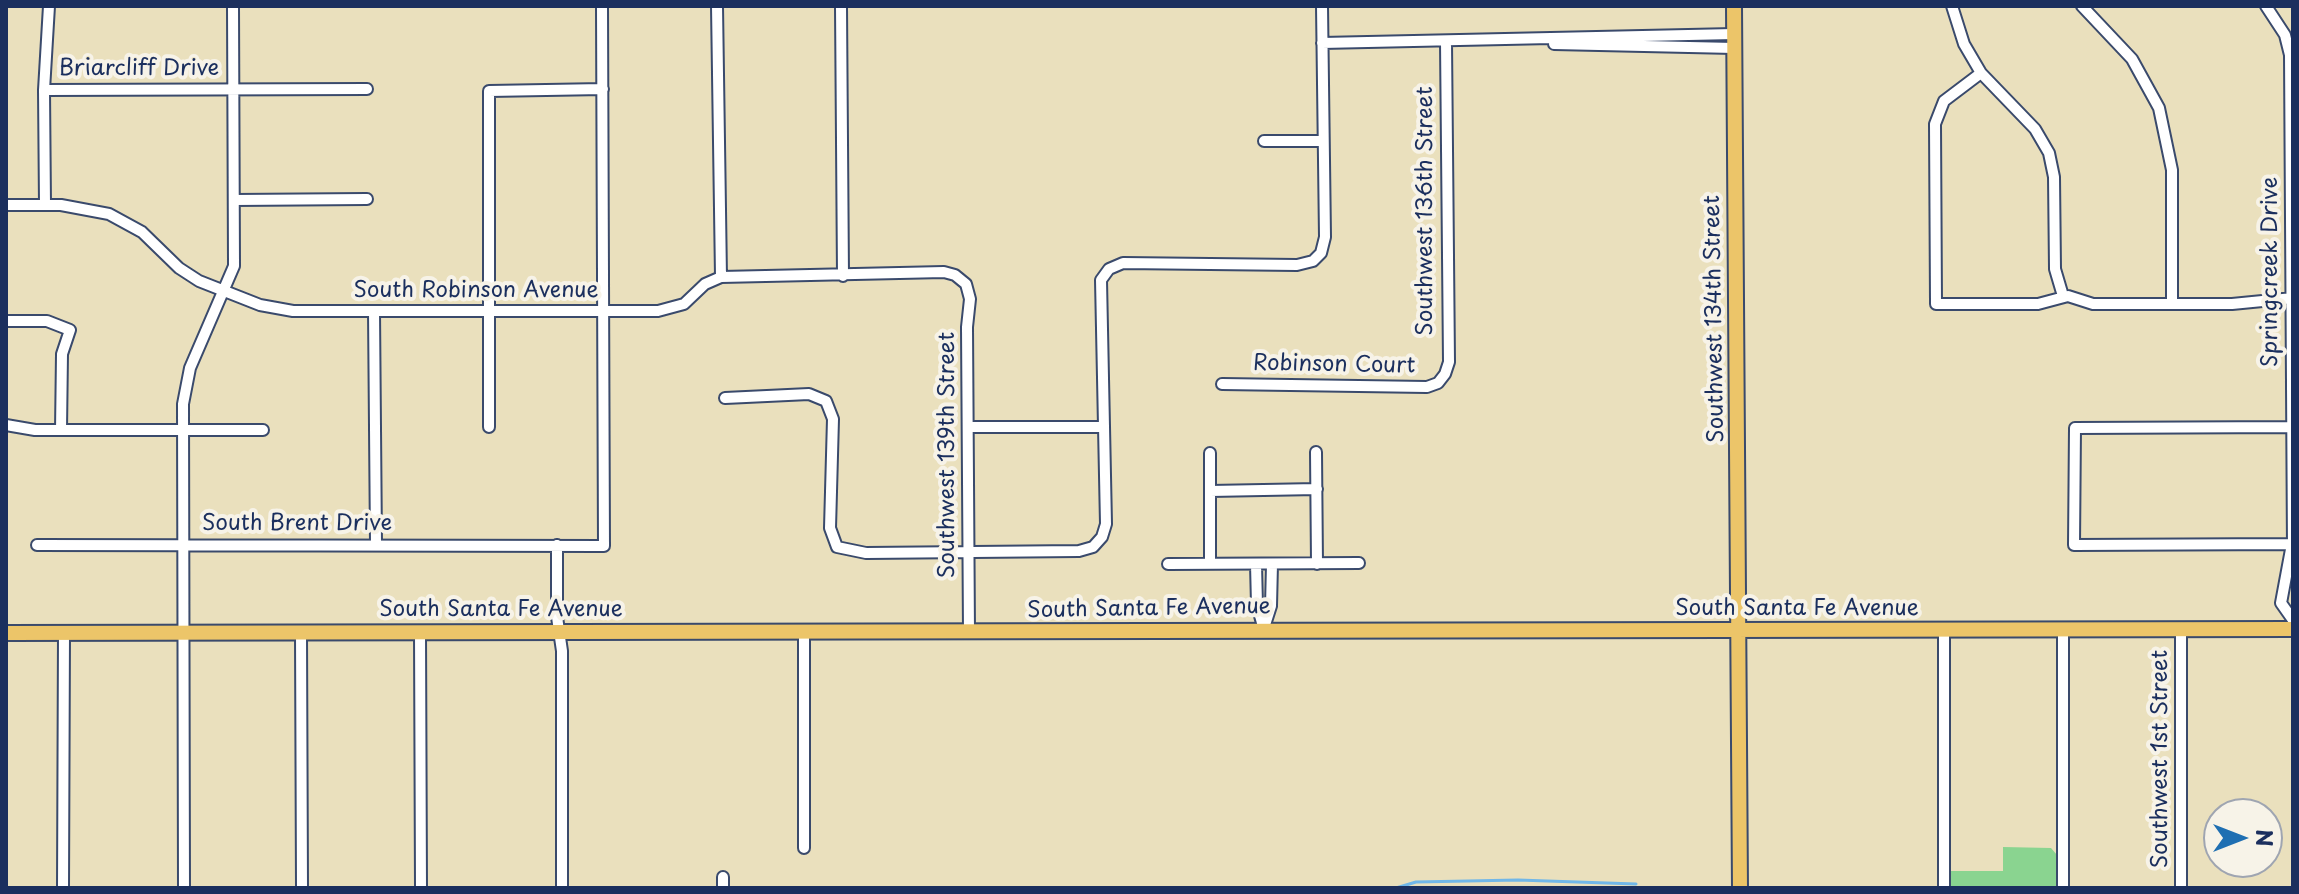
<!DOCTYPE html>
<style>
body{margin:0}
#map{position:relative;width:2299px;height:894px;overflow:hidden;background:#eae0bd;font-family:"Playpen Sans",sans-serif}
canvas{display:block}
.frame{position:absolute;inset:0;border:8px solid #1b2f5e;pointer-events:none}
.north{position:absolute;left:2203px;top:798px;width:80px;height:80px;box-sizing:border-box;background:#f7f3e8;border:2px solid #9fa5b1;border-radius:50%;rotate:90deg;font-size:22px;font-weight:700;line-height:32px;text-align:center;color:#1b2f5e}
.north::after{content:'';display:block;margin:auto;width:28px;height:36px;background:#1f6fb2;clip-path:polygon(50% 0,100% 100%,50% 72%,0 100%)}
</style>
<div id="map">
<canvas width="2299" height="894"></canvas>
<div class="frame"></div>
<div class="north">N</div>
</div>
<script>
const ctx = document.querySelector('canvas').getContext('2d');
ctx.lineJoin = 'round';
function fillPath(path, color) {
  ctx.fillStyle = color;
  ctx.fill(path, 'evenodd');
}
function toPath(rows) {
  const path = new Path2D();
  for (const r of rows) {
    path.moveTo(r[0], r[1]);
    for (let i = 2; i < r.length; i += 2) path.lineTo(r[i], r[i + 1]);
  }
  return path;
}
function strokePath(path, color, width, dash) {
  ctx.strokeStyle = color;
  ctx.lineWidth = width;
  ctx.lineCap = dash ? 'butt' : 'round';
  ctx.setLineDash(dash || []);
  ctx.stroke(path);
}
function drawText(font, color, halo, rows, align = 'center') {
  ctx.font = font + ' "Playpen Sans",sans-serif';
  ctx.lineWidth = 8;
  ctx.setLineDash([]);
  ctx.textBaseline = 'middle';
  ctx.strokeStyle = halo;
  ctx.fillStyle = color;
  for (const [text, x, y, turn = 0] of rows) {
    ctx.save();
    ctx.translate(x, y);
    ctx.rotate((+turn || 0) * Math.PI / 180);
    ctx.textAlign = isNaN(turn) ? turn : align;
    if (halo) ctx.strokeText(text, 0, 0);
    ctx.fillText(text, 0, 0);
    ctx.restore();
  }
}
fillPath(toPath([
 [2003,847,2051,848,2057,855,2057,888,1950,888,1950,871,2003,871]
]), '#8ad490');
strokePath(toPath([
 [1396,888,1416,882,1518,880,1636,884]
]), '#71b7e8', 3);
const minor = toPath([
 [717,6,721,277],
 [841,6,843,276],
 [1952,6,1964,44,1981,73,2035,129,2049,153,2054,177,2055,269,2063,296],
 [2082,6,2132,59,2159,108,2172,170,2172,303],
 [2266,6,2285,35,2290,55,2293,548],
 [1322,43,1734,34],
 [1554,44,1734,48],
 [1981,73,1944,101,1935,124,1936,304,2038,304,2068,296,2093,304,2232,304,2293,298],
 [44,90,367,89],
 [1264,141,1323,141],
 [234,200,367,199],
 [6,205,61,205,109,214,142,232,179,268,199,281,260,305,293,311,658,311,684,304,705,284,721,277,944,272,955,275,966,284,970,299,967,327,969,633],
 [45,205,44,90,49,6],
 [374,311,376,544],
 [6,321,47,321,70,330,62,354,61,430],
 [1222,384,1427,387,1438,383,1445,374,1449,362,1446,42],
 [725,398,809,394,826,401,833,419,830,528,837,547,866,553,1079,551,1093,547,1102,537,1106,524,1101,280,1109,269,1123,263,1297,265,1313,261,1321,253,1325,237,1322,6],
 [6,425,35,430,263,430],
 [489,427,489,91,603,89],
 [968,427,1102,427],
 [2293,427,2075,428,2074,545,2293,544],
 [1316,452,1317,564],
 [1210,453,1210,564],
 [1210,491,1317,489],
 [2292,544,2281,603,2293,620],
 [37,545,604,546,602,6],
 [557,545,557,617,562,651,562,888],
 [1168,564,1359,563],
 [1256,564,1257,605,1264,630],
 [1264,628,1271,606,1272,564],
 [1944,630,1944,888],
 [420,632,421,888],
 [804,632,804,848],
 [301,633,302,888],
 [723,877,723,888],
 [63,888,64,633],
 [184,888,183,404,190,368,234,266,233,6],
 [2063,888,2063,630],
 [2181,888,2181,629]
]);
const major = toPath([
 [1734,6,1740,888],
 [6,633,2293,629]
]);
strokePath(minor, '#3a4a6c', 14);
strokePath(major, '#3a4a6c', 18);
strokePath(minor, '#fff', 10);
strokePath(major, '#ecc569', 14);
drawText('22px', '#1b2f5e', '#f7f3e8', [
 ["Briarcliff Drive",139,69],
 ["Southwest 136th Street",1426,211,-90],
 ["Springcreek Drive",2271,272,-90],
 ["South Robinson Avenue",476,291],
 ["Southwest 134th Street",1715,319,-91],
 ["Robinson Court",1334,365,1],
 ["Southwest 139th Street",948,455,-90],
 ["South Brent Drive",297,524],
 ["South Santa Fe Avenue",1149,609,-1],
 ["South Santa Fe Avenue",1797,609],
 ["South Santa Fe Avenue",501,610],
 ["Southwest 1st Street",2161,759,-90]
]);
</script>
